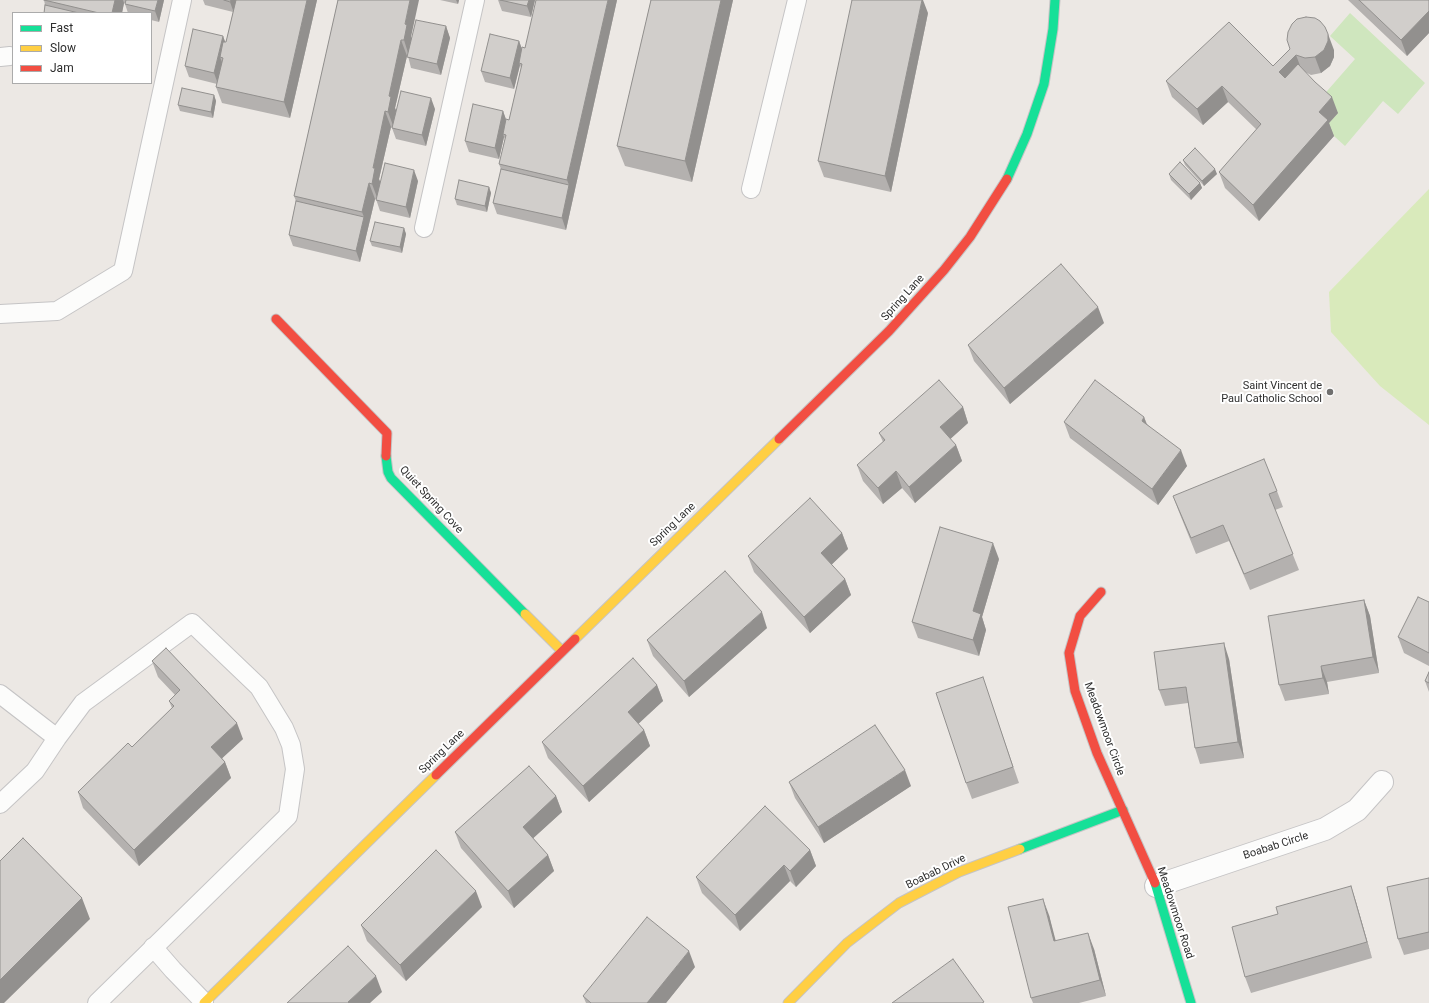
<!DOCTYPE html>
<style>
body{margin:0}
#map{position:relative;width:1429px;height:1003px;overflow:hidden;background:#ece8e4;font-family:Roboto,sans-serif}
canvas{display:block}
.legend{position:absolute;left:12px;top:12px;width:140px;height:72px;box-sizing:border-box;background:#fff;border:1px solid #ababab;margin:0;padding:5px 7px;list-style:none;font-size:12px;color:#2e2e2e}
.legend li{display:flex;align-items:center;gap:8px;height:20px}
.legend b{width:20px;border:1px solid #ababab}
</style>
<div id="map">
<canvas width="1429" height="1003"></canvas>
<ul class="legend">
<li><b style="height:5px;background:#16e098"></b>Fast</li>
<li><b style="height:5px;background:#ffcf43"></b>Slow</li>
<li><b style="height:5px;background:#f24e42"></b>Jam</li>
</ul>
</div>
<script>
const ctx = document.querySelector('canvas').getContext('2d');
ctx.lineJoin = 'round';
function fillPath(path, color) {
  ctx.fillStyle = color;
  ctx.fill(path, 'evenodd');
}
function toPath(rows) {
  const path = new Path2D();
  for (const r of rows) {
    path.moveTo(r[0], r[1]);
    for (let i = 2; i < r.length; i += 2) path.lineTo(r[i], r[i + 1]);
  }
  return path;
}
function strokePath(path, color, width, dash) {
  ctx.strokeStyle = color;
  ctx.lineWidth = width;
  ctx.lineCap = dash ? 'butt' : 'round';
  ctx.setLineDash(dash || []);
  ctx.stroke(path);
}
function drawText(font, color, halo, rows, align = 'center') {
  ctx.font = font + ' Roboto,sans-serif';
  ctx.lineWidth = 4;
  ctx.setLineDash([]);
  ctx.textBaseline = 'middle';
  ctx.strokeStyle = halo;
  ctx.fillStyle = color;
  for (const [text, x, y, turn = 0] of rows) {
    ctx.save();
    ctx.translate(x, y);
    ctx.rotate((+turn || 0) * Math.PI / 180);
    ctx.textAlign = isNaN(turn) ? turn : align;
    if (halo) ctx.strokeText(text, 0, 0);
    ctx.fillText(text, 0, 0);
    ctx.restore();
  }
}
fillPath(toPath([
 [1350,13,1425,83,1398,114,1383,101,1345,146,1325,128,1321,98,1355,59,1330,36]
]), '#cfe6be');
fillPath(toPath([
 [1429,189,1429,425,1380,386,1331,332,1329,292]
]), '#d9eabb');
const lane = toPath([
 [0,57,10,56],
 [751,189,797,0],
 [424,228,475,0],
 [0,314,57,311,123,271,182,0],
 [0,694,57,738],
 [0,804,35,771,57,738,83,703,192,623,259,687,284,728,291,745,295,769,288,816,97,1003],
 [153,947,173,970,204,1002]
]);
const street = toPath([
 [1156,886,1325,829,1357,810,1382,782]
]);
const fast = toPath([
 [1007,179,1027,134,1044,84,1053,29,1055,0],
 [386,456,388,472,391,478,525,614],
 [1020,849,1123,810],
 [1155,883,1191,1003]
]);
const slow = toPath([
 [525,614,562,651],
 [575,639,779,439],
 [204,1003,436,775],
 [788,1003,847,943,899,903,959,872,1020,849]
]);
const jam = toPath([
 [276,319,387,433,386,456],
 [779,439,889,331,944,270,970,237,1007,179],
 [1101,592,1080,616,1069,653,1075,691,1097,753,1155,883],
 [436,775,575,639]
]);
strokePath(lane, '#c5c4c5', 20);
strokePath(street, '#c5c4c5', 24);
strokePath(fast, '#c5c4c5', 11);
strokePath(slow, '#c5c4c5', 11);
strokePath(jam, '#c5c4c5', 11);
strokePath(lane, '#fcfcfb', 18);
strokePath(street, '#fcfcfb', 22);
strokePath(fast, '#16e098', 9);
strokePath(slow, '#ffcf43', 9);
strokePath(jam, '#f24e42', 9);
fillPath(toPath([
 [44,0,164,0,159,22,151,20,151,13,128,13,125,4,125,3,124,3,122,13,44,13,45,5],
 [203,0,317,0,290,118,222,103,216,87,217,84,189,77,185,66,223,36,225,42,226,42,233,12,205,5],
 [338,0,411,37,412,38,446,26,450,38,441,75,411,68,408,56,407,56,395,108,396,110,435,109,426,146,396,139,392,128,391,127,379,179,380,182,418,181,410,218,380,211,376,199,375,199,360,262,293,246,289,235,296,201,294,196],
 [440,0,459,0,458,4],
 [498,0,535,0,531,17,502,11],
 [617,0,566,230,497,214,493,203,501,169,499,164,505,139,504,137,499,159,469,152,465,141,503,111,506,120,509,120,521,68,520,65,514,89,485,82,481,71,519,41,522,49,525,48],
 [651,0,733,0,692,182,625,166,617,146],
 [1348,0,1429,0,1429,33,1407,56],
 [928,13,891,192,824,177,818,161],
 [1290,49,1334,50,1334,57,1330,66,1321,73,1311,75,1305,72,1338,113,1329,123,1334,136,1259,221,1225,188,1219,172,1257,130,1228,102,1203,125,1172,97,1166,81,1273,66],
 [214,95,216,101,213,118,180,111,178,105],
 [1183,160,1217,174,1204,186,1185,165],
 [1169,174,1200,183,1202,188,1191,200,1171,180],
 [489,187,491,193,487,212,457,205,455,199],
 [404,228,406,234,402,253,372,246,370,241],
 [1104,323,1010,404,974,361,968,345],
 [963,407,968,423,950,439,956,445,962,461,915,503,902,488,883,504,863,481,857,465,883,442,879,433],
 [1144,417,1147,424,1187,466,1158,505,1070,438,1064,422],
 [1277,491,1283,507,1275,510,1299,570,1250,590,1229,541,1196,554,1179,512,1173,496],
 [842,533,848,549,831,565,845,579,851,595,810,633,754,572,748,556],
 [999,559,982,617,986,630,979,656,918,638,912,622],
 [1364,600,1370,616,1379,673,1327,682,1329,694,1285,701,1279,685],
 [1429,602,1429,666,1404,653,1398,637],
 [767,628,689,697,653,656,647,640],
 [1229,659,1244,758,1200,764,1195,748,1188,703,1165,706,1159,690],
 [152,661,243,739,222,758,225,762,231,778,139,866,83,808,78,792,132,747,172,708,169,701,175,695,158,677],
 [1429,672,1429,692,1425,681],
 [657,685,663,701,638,723,644,730,650,746,589,802,548,758,542,742],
 [988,693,1019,783,972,799,966,783],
 [789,782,911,786,824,843,795,798],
 [556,796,562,812,533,838,548,855,554,871,514,908,461,848,455,832],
 [810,850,816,866,796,887,790,881,740,931,702,893,696,877],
 [1429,878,1429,949,1404,955,1398,939],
 [1351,886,1356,902,1372,958,1251,993,1245,977,1278,914],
 [482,907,406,981,367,941,361,925],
 [1049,915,1055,941,1094,949,1106,996,1079,1003,1033,1003,1031,998],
 [695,967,666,1003,586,1003,583,996]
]), '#b4b1af');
fillPath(toPath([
 [115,0,123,0,124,3,122,13,112,13],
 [158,0,164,0,159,22,155,11],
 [231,0,237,0,234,13,230,2],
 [307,0,317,0,290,118,284,102],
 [410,0,419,0,411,37,413,41,409,56,404,40,405,24],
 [456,0,459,0,458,4],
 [529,0,535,0,531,17,527,6],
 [608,0,617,0,566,230,562,218,569,185,567,180],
 [721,0,733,0,692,182,685,161],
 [922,0,923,0,928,13,891,192,885,176],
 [1429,11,1429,33,1407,56,1401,40],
 [446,26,450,38,441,75,437,64],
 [1328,34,1334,50,1334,57,1330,66,1321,73,1315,57],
 [223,36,227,47,223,58,220,57,223,65,218,84,214,73],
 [401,40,407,56,395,108,397,113,394,128,388,112,389,96],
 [519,41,523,52,519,63,520,65,514,89,510,78],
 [1296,55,1302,71,1285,88,1279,72],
 [1222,86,1228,102,1203,125,1197,109],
 [214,95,216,101,213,118,211,112],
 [1332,97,1338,113,1329,123,1334,136,1259,221,1253,205,1319,112],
 [431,98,435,109,426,146,422,135],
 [385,111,391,127,379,179,381,184,378,200,372,184,373,168],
 [503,111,507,122,503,134,504,137,499,159,495,148],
 [1215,169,1217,174,1204,186,1202,181],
 [414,170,418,181,410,218,406,207],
 [369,183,375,199,360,262,356,251,364,217,362,212],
 [1200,183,1202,188,1191,200,1189,194],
 [489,187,491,193,487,212,485,206],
 [404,228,406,234,402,253,400,247],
 [1098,307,1104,323,1010,404,1004,388],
 [963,407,968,423,946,443,940,427],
 [1144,417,1150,434,1142,421],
 [956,445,962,461,915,503,909,487],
 [1181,450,1187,466,1158,505,1152,489],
 [896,471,902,488,883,504,878,488],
 [842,533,848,549,827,569,821,553],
 [993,543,999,559,982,617,986,630,979,656,973,640,973,611],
 [845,579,851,595,810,633,804,617],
 [1364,600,1370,616,1379,673,1373,657],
 [762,612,767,628,689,697,684,681],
 [1224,643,1229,659,1244,758,1238,742],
 [1321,666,1327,682,1329,694,1323,678],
 [657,685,663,701,634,728,628,712],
 [237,723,243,739,217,763,211,747],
 [644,730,650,746,589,802,583,786],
 [225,762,231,778,139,866,134,850],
 [905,770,911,786,824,843,818,827],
 [556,796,562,812,528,843,523,827],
 [810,850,816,866,796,887,790,871],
 [548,855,554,871,514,908,508,891],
 [784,865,790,881,740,931,735,915],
 [1351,886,1356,902,1372,958,1367,942],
 [476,891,482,907,406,981,400,965],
 [82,898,90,919,4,1003,0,1003,0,980],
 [1043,899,1049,915,1060,957,1054,941],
 [1088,933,1094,949,1106,996,1100,980],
 [689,951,695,967,666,1003,647,1003],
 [376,976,382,992,370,1003,349,1003,348,1002]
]), '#92908e');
const building = toPath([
 [44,0,115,0,112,13,99,13,44,0],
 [126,0,158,0,155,11,125,4,126,0],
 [224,0,231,0,230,2,224,0],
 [236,0,307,0,284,102,216,87,223,58,220,57,223,42,226,42,236,0],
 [338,0,410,0,405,24,407,25,404,40,401,40,389,96,391,97,388,112,385,111,373,168,375,168,372,184,369,183,362,212,294,196,338,0],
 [500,0,529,0,527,6,500,0],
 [536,0,608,0,567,180,499,164,506,135,503,134,506,119,509,120,522,64,519,63,522,47,525,48,536,0],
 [651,0,721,0,685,161,617,146,651,0],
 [852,0,922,0,885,176,818,161,852,0],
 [1359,0,1429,0,1429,11,1401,40,1359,0],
 [45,5,79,13,44,13,45,5],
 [1306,17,1315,18,1320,21,1325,27,1328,34,1328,41,1324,50,1315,57,1305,58,1296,55,1279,72,1285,78,1298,64,1315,82,1332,97,1319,112,1328,120,1253,205,1219,172,1261,124,1222,86,1197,109,1166,81,1229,22,1273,66,1290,49,1287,40,1288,32,1292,24,1297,19,1306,17],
 [416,20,446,26,437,64,407,57,416,20],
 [193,29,223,36,214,73,185,66,193,29],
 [490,34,519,41,510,78,481,71,490,34],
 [182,88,214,95,211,112,178,105,182,88],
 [401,91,431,98,422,135,392,128,401,91],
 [473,104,503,111,495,148,465,141,473,104],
 [1195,148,1215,169,1202,181,1183,160,1195,148],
 [1180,162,1200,183,1189,194,1169,174,1180,162],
 [385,163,414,170,406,207,376,200,385,163],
 [501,169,569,185,562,218,493,203,501,169],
 [459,180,489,187,485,206,455,199,459,180],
 [296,201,364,217,356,251,289,235,296,201],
 [375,222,404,228,400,247,370,241,375,222],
 [1061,264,1098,307,1004,388,968,345,1061,264],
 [939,380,963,407,940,427,956,445,909,487,896,471,878,488,857,465,885,440,879,433,939,380],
 [1095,380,1144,417,1142,421,1181,450,1152,489,1064,422,1095,380],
 [1264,459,1277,491,1269,494,1293,554,1244,574,1223,525,1191,538,1173,496,1264,459],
 [810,498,842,533,821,553,845,579,804,617,748,556,810,498],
 [940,527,993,543,973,611,981,614,973,640,912,622,940,527],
 [725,571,762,612,684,681,647,640,725,571],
 [1418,597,1429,602,1429,653,1398,637,1418,597],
 [1364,600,1373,657,1321,666,1323,678,1279,685,1268,616,1364,600],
 [1224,643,1238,742,1195,748,1186,687,1159,690,1154,652,1224,643],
 [166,648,237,723,211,747,225,762,134,850,78,792,128,743,132,747,174,706,169,701,180,690,152,661,166,648],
 [633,658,657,685,628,712,644,730,583,786,542,742,633,658],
 [1429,672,1429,683,1425,681,1429,672],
 [983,677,1013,767,966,783,936,693,983,677],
 [875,725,905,770,818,827,789,782,875,725],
 [529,766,556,796,523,827,548,855,508,891,455,832,529,766],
 [765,806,810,850,790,871,784,865,735,915,696,877,765,806],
 [23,838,82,898,0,980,0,861,23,838],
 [436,850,476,891,400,965,361,925,436,850],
 [1429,878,1429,932,1398,939,1387,887,1429,878],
 [1351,886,1367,942,1245,977,1232,927,1278,914,1276,907,1351,886],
 [1043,899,1054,941,1088,933,1100,980,1031,998,1008,907,1043,899],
 [647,917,689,951,647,1003,591,1003,583,996,647,917],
 [348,946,376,976,348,1002,349,1003,287,1003,348,946],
 [953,959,984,1002,982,1003,892,1003,953,959]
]);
fillPath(building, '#d1cecb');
strokePath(building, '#92908e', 1);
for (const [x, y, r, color] of [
 [1330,392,4,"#706f6e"]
]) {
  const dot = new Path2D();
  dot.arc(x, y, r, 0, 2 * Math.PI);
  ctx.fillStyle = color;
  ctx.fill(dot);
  strokePath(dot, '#fff', 1.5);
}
drawText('11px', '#2e2e2e', '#fff', [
 ["Spring Lane",903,298,-48],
 ["Quiet Spring Cove",431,500,47],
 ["Spring Lane",673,525,-44],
 ["Meadowmoor Circle",1104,729,70],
 ["Spring Lane",442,752,-44],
 ["Boabab Circle",1276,846,-18],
 ["Boabab Drive",936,872,-26],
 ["Meadowmoor Road",1175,913,72]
]);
drawText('11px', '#2e2e2e', '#fff', [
 ["Saint Vincent de",1322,386],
 ["Paul Catholic School",1322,399]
], 'right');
</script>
